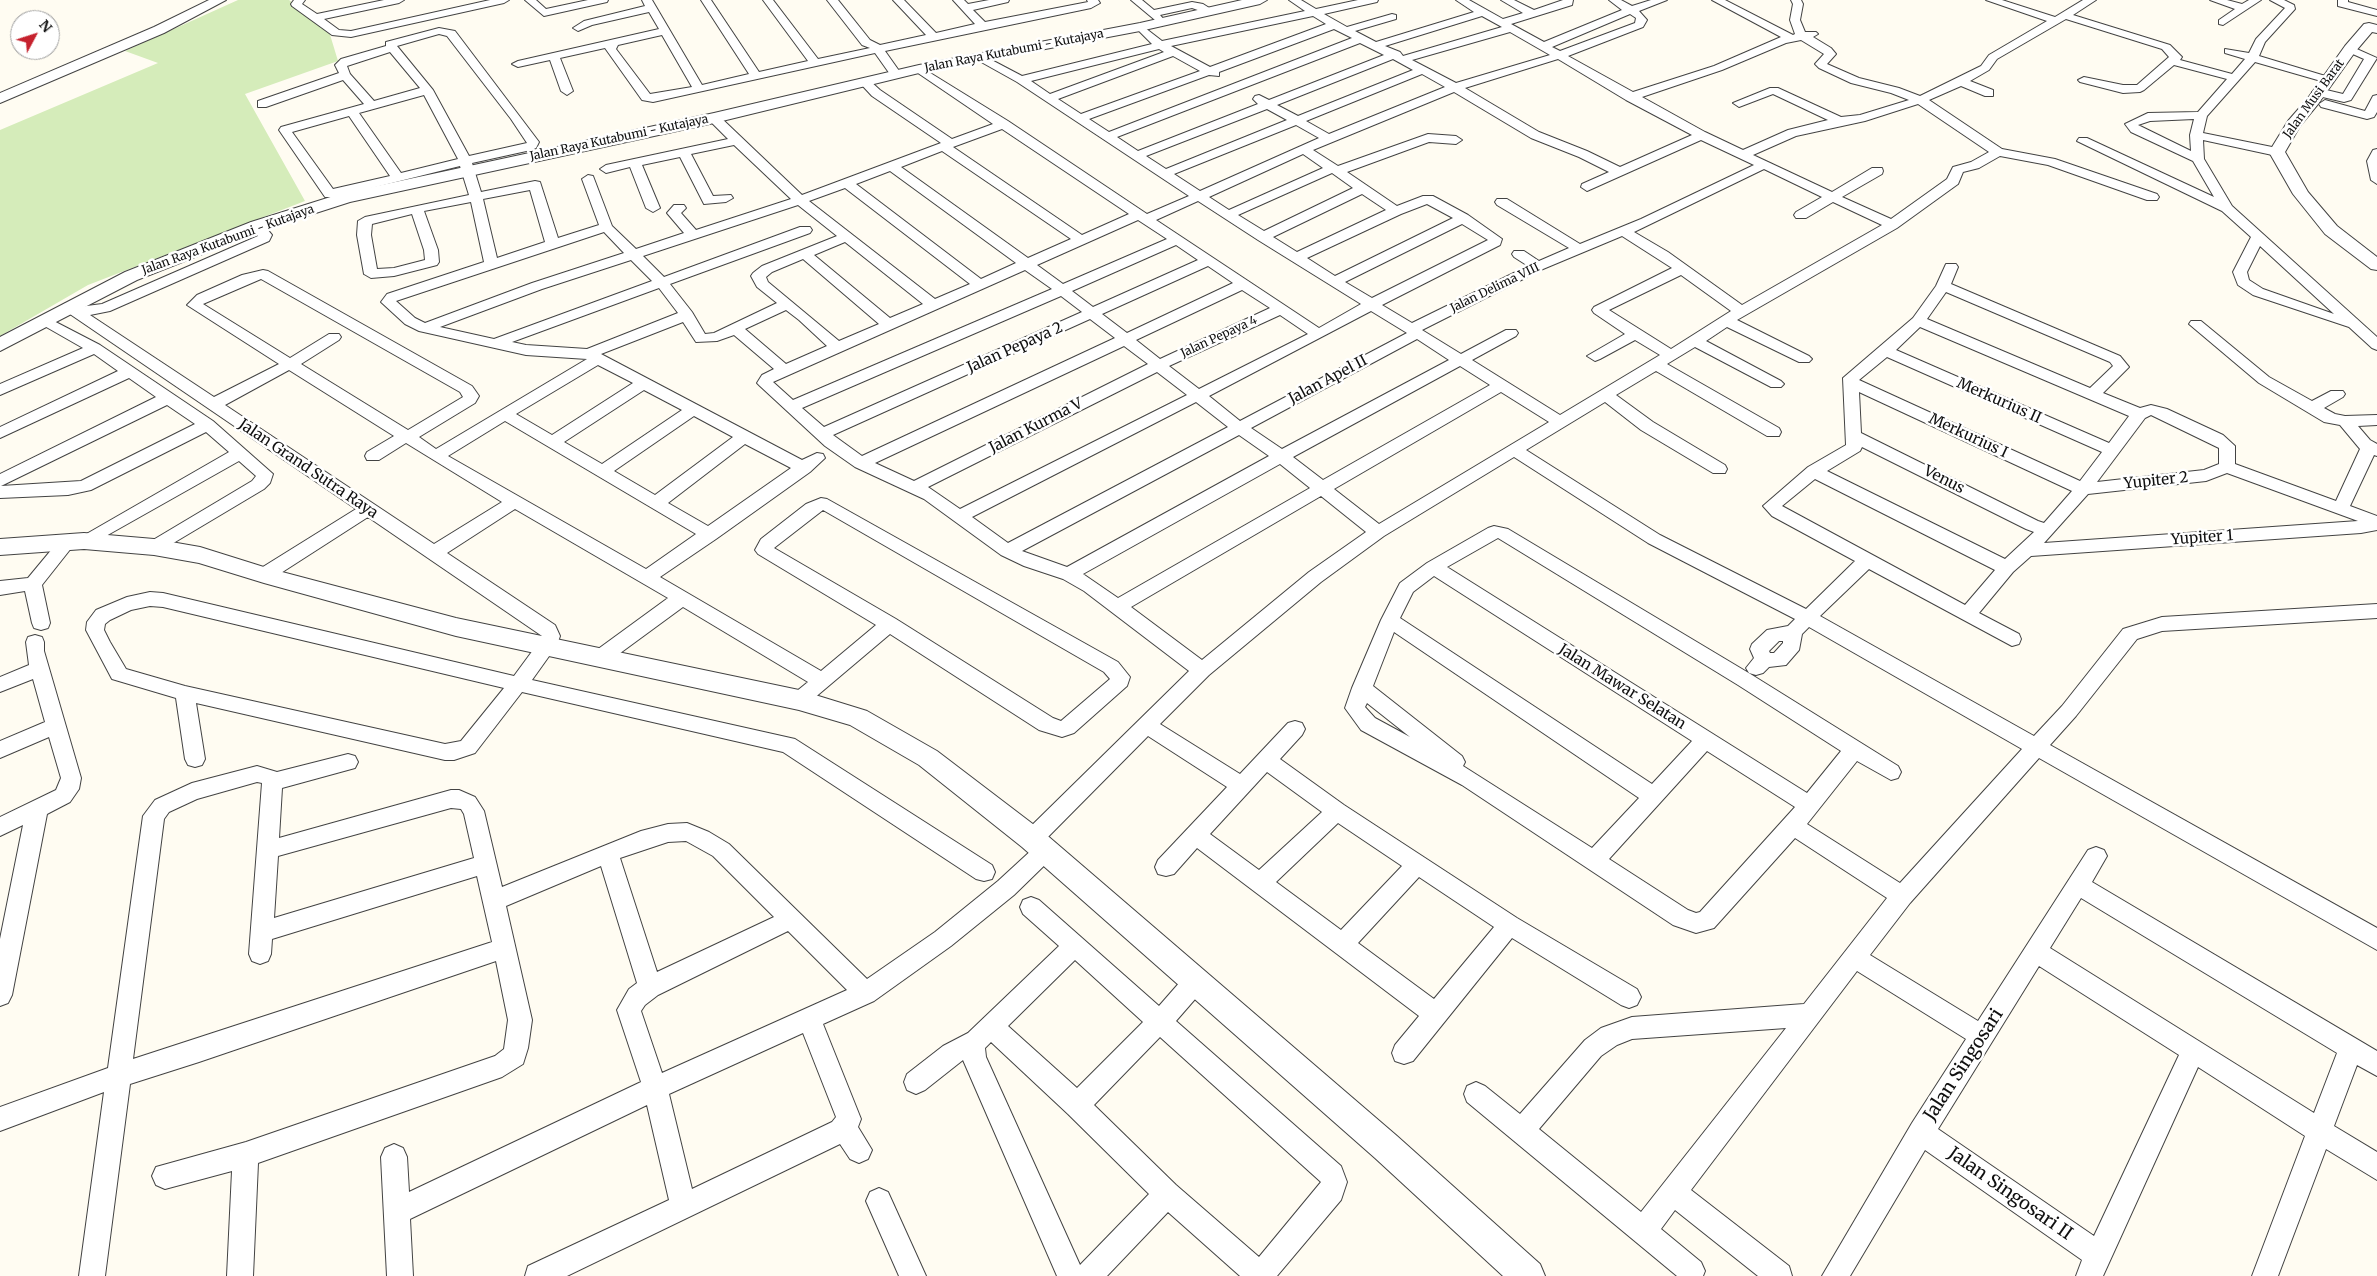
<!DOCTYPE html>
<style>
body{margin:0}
#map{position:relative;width:2377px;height:1276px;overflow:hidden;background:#fffcf2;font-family:Merriweather,serif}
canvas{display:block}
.north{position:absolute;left:10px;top:10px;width:50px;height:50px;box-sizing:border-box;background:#fff;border:1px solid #9f9f9f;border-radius:50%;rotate:50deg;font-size:14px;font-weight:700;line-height:20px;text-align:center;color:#101010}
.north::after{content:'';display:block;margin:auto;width:18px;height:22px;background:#c6222e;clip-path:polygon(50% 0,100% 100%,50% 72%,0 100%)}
</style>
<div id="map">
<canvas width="2377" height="1276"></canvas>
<div class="north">N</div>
</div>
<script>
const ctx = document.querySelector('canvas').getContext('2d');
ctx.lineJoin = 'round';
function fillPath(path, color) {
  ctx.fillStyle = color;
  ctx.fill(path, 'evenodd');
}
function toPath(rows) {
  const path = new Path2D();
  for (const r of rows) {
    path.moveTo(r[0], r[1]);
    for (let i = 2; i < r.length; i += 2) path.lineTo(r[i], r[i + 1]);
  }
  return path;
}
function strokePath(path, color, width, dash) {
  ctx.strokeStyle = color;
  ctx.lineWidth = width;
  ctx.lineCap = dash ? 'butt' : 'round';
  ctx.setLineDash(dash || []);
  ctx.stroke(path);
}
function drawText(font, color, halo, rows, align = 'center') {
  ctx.font = font + ' Merriweather,serif';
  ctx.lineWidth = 5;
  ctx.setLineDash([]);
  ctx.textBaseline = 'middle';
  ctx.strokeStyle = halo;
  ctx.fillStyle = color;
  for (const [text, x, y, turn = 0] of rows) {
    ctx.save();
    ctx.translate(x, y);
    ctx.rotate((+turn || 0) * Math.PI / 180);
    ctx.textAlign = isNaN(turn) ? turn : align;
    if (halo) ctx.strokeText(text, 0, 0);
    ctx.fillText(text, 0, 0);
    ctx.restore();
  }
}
fillPath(toPath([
 [238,0,289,0,328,28,338,61,245,94,305,201,88,285,0,336,0,130,158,63,125,51]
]), '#d5ecba');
const minor = toPath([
 [294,0,305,0,302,4,317,14,384,0,404,0,399,3,324,19,339,30,351,31,490,0,509,0,504,3,351,37,332,35,292,6,291,4,294,0],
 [525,0,536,0,546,9,588,0,608,0,607,2,544,16,525,0],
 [642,0,652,0,702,85,749,74,701,0,711,0,759,72,808,61,763,0,773,0,818,59,870,48,862,45,827,0,838,0,870,40,880,45,926,35,893,0,904,0,936,33,975,24,953,0,964,0,968,4,989,0,1009,0,1008,2,973,10,985,22,1088,2,1087,0,1098,0,1100,3,1091,8,885,51,902,75,896,78,892,77,875,53,653,102,642,100,605,48,560,58,573,91,567,95,561,91,550,60,518,67,512,64,518,61,659,29,649,12,592,25,578,31,573,28,584,21,645,6,642,0],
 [662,35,692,87,650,94,616,49,618,45,662,35],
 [1131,0,1142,0,1154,10,1192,2,1203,4,1214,11,1209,14,1192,8,1160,15,1166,22,1161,25,1131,0],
 [1289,0,1301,0,1316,9,1358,0,1378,0,1377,2,1324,14,1347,27,1392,14,1396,15,1396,19,1355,31,1376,42,1474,12,1456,0,1469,0,1503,19,1523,13,1501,0,1514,0,1534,10,1563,0,1573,0,1572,5,1511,24,1544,42,1622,10,1609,0,1621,0,1632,6,1651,0,1667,0,1639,11,1647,20,1643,27,1568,56,1633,92,1714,66,1781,37,1712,0,1725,0,1793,35,1795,34,1790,20,1793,4,1791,0,1801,0,1803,4,1800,20,1805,32,1816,32,1818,34,1813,37,1831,48,1836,54,1827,64,1859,78,1899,88,1920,96,1981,66,1989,55,2047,21,1986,0,2002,0,2055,17,2083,0,2096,0,2073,15,2170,45,2182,57,2180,60,2232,74,2245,59,2225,53,2225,49,2249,53,2256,39,2285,8,2270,0,2284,0,2294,5,2295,9,2265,42,2259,56,2332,78,2334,80,2328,83,2255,62,2207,116,2203,133,2277,148,2283,152,2277,156,2203,140,2204,159,2232,206,2377,337,2377,350,2372,348,2349,327,2253,295,2238,285,2233,272,2251,237,2222,211,2077,141,2079,138,2087,138,2214,197,2193,161,2131,132,2125,124,2148,113,2198,112,2227,79,2174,65,2144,90,2140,92,2123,93,2080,82,2078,80,2084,77,2123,85,2137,85,2169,57,2162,49,2066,19,1997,59,1989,70,1970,81,1993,90,1993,96,1985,96,1961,86,1929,100,2002,149,2055,159,2157,194,2159,197,2157,200,2147,200,2048,165,2000,156,1979,168,1963,172,1958,184,1897,228,1737,320,1809,356,1812,359,1809,362,1799,362,1727,327,1706,341,1781,381,1784,384,1781,387,1771,387,1695,347,1667,364,1779,428,1781,432,1779,436,1767,436,1656,371,1616,395,1653,422,1725,465,1727,469,1725,473,1713,473,1641,430,1605,402,1526,450,1660,535,1806,609,1855,561,1772,516,1763,506,1808,467,1846,445,1843,378,1913,318,1936,286,1946,264,1956,264,1958,267,1951,284,2120,356,2129,367,2103,393,2140,408,2151,405,2167,409,2223,435,2235,446,2235,464,2336,501,2360,449,2340,425,2324,422,2259,383,2189,324,2191,321,2201,321,2269,377,2312,401,2331,391,2343,391,2345,394,2343,397,2324,408,2335,414,2345,416,2377,415,2377,425,2358,426,2370,440,2377,444,2377,456,2374,455,2350,506,2377,516,2377,530,2361,533,2031,556,2013,572,1979,613,2019,634,2021,639,2019,644,2012,646,1869,569,1820,616,2034,736,2062,706,2123,629,2162,617,2377,604,2377,618,2162,631,2137,639,2076,716,2050,745,2377,928,2377,950,2039,758,1910,903,1870,955,1978,1021,2088,850,2096,847,2104,850,2107,856,2092,882,2377,1051,2377,1076,2357,1065,2334,1126,2377,1152,2377,1180,2326,1149,2278,1276,2252,1276,2305,1136,2198,1067,2103,1276,2076,1276,2082,1260,1925,1150,1850,1276,1822,1276,1912,1123,1966,1039,1857,971,1691,1190,1789,1266,1792,1276,1758,1276,1675,1210,1661,1229,1701,1262,1705,1271,1703,1276,1677,1276,1467,1102,1464,1094,1467,1086,1476,1082,1485,1086,1520,1114,1585,1040,1601,1028,1632,1017,1804,1004,1887,898,1795,838,1714,928,1696,933,1673,925,1462,785,1361,730,1345,708,1352,688,1381,620,1400,583,1427,563,1488,528,1494,526,1508,529,1752,675,1898,766,1901,772,1898,778,1891,780,1857,761,1807,824,1900,883,2022,749,1809,627,1802,634,1799,650,1786,665,1769,667,1763,673,1756,675,1749,673,1746,668,1754,658,1750,649,1752,644,1767,630,1788,626,1795,619,1648,543,1514,457,1384,536,1321,582,1209,675,1160,724,1240,774,1288,723,1295,721,1302,723,1305,729,1302,735,1280,759,1344,805,1517,918,1637,989,1641,997,1637,1005,1629,1008,1621,1005,1512,938,1413,1061,1404,1064,1395,1061,1392,1053,1395,1045,1419,1016,1197,848,1174,874,1166,876,1158,874,1155,867,1158,860,1227,787,1148,736,1042,843,1053,845,1056,851,1053,857,1014,895,951,946,874,1001,823,1024,861,1119,858,1127,872,1150,868,1159,859,1163,850,1159,840,1144,567,1276,525,1276,528,1266,669,1200,647,1105,410,1219,413,1276,387,1276,381,1157,385,1148,394,1144,403,1148,407,1157,409,1192,641,1082,617,1010,629,989,637,983,601,866,506,906,532,1020,528,1048,523,1064,502,1077,258,1163,253,1276,227,1276,232,1171,165,1189,156,1185,152,1176,156,1167,246,1142,495,1056,504,1049,508,1020,496,961,199,1062,130,1084,105,1276,79,1276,104,1092,0,1131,0,1107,108,1068,143,816,155,800,192,783,257,766,277,772,348,754,355,756,358,762,355,768,282,788,279,838,451,790,459,790,475,797,484,811,502,887,641,831,668,824,687,823,709,832,729,844,867,979,935,932,998,881,1035,847,1024,845,1021,839,1024,833,1189,671,1084,591,1063,579,1024,566,1001,555,924,499,855,467,825,446,760,386,757,383,762,375,774,369,734,335,717,341,696,342,683,322,601,354,802,460,817,453,823,454,825,458,810,472,716,539,660,577,821,671,876,625,758,554,755,550,761,539,806,504,821,498,827,499,1118,662,1130,677,1127,686,1074,733,1062,737,1039,730,890,634,806,705,799,708,792,705,789,700,792,695,808,682,683,607,608,662,601,664,594,662,592,657,594,652,668,598,515,509,447,553,555,625,560,636,557,645,532,680,795,739,992,865,995,872,992,879,984,881,976,879,783,752,522,692,475,753,454,760,445,760,196,703,205,759,202,765,195,767,188,765,185,759,176,698,112,679,86,630,87,622,96,610,127,597,150,592,163,593,514,676,539,642,542,636,368,517,270,580,264,581,258,580,255,575,258,570,356,509,64,310,62,307,64,304,69,303,79,307,102,304,258,236,250,226,257,222,262,223,272,235,269,241,110,311,90,315,214,397,279,364,187,305,197,295,242,275,263,270,268,271,472,386,479,396,475,403,419,437,436,449,587,359,526,355,419,331,405,324,381,302,387,294,484,262,471,202,424,211,438,250,439,262,437,265,394,276,371,278,364,274,357,235,358,221,365,217,469,195,460,166,335,197,325,197,279,130,281,127,364,104,343,80,266,107,258,107,258,101,339,73,335,65,341,59,386,46,386,42,439,28,455,31,539,142,536,148,531,150,472,163,481,192,535,181,540,182,558,238,599,225,582,179,588,175,593,176,612,226,636,249,684,233,667,213,674,205,684,205,686,208,681,213,696,230,791,199,734,145,691,154,713,196,731,195,733,198,726,202,704,204,680,157,642,165,660,208,653,212,646,208,630,167,606,173,600,169,606,165,728,139,710,121,708,118,710,115,718,115,802,195,941,143,872,96,859,82,861,80,869,80,880,90,952,139,993,124,915,71,913,69,919,66,1008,121,1147,214,1189,196,1017,82,974,58,980,55,984,56,1022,76,1152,44,1135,27,1140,24,1162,41,1305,11,1289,0],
 [1630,14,1636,18,1635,23,1560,51,1552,47,1630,14],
 [1313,16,1326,24,1210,67,1171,46,1313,16],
 [1482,16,1502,27,1403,56,1400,52,1385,46,1482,16],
 [1334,29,1352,38,1109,132,1089,119,1209,75,1219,76,1219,72,1334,29],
 [1510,32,1550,55,1456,83,1412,60,1510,32],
 [439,34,447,36,511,119,527,143,469,156,433,90,397,46,439,34],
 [1801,40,1824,54,1815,64,1819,68,1851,83,1891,93,1909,100,1860,115,1841,117,1778,88,1770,88,1733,103,1739,107,1773,94,1828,120,1788,130,1743,150,1705,132,1642,97,1722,70,1786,43,1801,40],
 [1360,43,1384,55,1269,100,1259,95,1255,96,1253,99,1258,104,1138,151,1117,137,1360,43],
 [1159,49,1164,52,1050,94,1031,81,1159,49],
 [390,52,420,88,374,101,350,74,347,66,390,52],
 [1173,56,1200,71,1081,114,1058,99,1173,56],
 [1393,59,1413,70,1298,116,1277,105,1393,59],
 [1558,59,1626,100,1692,135,1620,167,1587,151,1539,132,1465,88,1558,59],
 [1422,74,1445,87,1329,134,1306,121,1422,74],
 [1454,92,1531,138,1579,157,1609,172,1582,184,1581,187,1587,191,1701,140,1754,165,1641,219,1580,244,1507,199,1497,199,1495,202,1497,205,1569,248,1539,261,1524,251,1514,251,1512,254,1514,257,1528,266,1412,323,1382,305,1500,245,1502,239,1468,215,1433,196,1423,196,1397,206,1347,172,1429,142,1456,144,1462,140,1456,136,1428,134,1338,166,1313,150,1454,92],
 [424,95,458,159,401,173,359,113,424,95],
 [1918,104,1989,152,1971,162,1953,167,1947,179,1891,219,1842,197,1882,174,1883,171,1882,168,1872,168,1832,192,1753,155,1796,136,1865,121,1918,104],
 [1267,109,1287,120,1166,169,1146,156,1267,109],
 [349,116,390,176,333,189,292,132,349,116],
 [2194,119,2190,135,2191,151,2138,125,2150,121,2194,119],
 [1296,125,1319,138,1200,191,1174,174,1296,125],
 [1002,129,1129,214,1082,235,953,147,1002,129],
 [942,151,1071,239,1028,258,901,167,942,151],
 [1303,154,1323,168,1229,210,1209,197,1303,154],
 [1764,169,1822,197,1796,212,1794,215,1796,218,1806,218,1833,202,1882,225,1742,305,1668,252,1634,232,1764,169],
 [890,171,1016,263,981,279,856,184,890,171],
 [1332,173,1353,188,1264,231,1238,215,1332,173],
 [845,188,970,284,935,299,809,201,845,188],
 [530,190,545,242,497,258,483,199,530,190],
 [1362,194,1386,210,1297,252,1273,237,1362,194],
 [1198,201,1258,240,1361,304,1319,328,1156,220,1198,201],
 [1427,204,1453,218,1335,276,1307,258,1401,214,1427,204],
 [798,205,837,236,762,266,753,273,751,276,757,287,777,303,714,333,705,334,692,312,670,284,810,233,812,230,810,227,800,227,664,277,643,256,798,205],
 [412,214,424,250,425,260,394,268,377,269,371,235,372,224,412,214],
 [1138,220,1167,239,1063,284,1037,265,1138,220],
 [1462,224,1488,240,1372,298,1345,282,1462,224],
 [604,232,624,253,532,283,425,323,415,318,396,301,604,232],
 [1622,236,1672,268,1594,307,1592,310,1594,313,1625,334,1587,356,1595,361,1600,359,1635,340,1660,355,1560,415,1472,360,1516,336,1518,333,1516,330,1506,330,1461,354,1422,330,1543,269,1622,236],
 [845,242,923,304,890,318,814,255,845,242],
 [1176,245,1198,260,1093,307,1072,291,1176,245],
 [2260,246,2334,314,2263,289,2249,280,2247,272,2260,246],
 [803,259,879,324,839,341,768,282,766,277,772,272,803,259],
 [631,260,652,281,494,339,440,327,542,289,631,260],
 [1208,266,1233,283,1127,333,1102,314,1208,266],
 [1025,270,1052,289,793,400,773,382,1025,270],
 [1681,275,1731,311,1671,349,1609,310,1681,275],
 [261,279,460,392,463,397,408,430,301,364,339,340,341,337,339,334,329,334,290,358,203,304,261,279],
 [659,288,678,313,587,349,526,345,512,342,659,288],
 [1242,290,1270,308,1160,359,1136,340,1242,290],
 [1946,292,2110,362,2113,366,2090,388,1927,319,1946,292],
 [1061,296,1082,312,824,427,802,408,1061,296],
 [786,310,799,320,827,346,786,364,745,329,786,310],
 [1371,311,1407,333,1240,421,1209,396,1371,311],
 [1280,315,1308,334,1199,389,1169,366,1280,315],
 [1090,319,1115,338,862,456,833,435,1090,319],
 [1920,327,2129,416,2109,443,1896,350,1920,327],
 [1417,339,1449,360,1282,449,1251,428,1417,339],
 [1124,346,1148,364,914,481,875,463,1124,346],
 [1887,357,2102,452,2080,481,1859,380,1887,357],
 [598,365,633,383,552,435,516,414,598,365],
 [1460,366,1490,385,1323,480,1293,457,1460,366],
 [289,370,394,436,367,452,365,456,367,460,379,460,406,443,502,502,434,544,225,405,289,370],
 [1157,372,1187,395,960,509,928,487,1157,372],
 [644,390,682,410,602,464,564,442,644,390],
 [1501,392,1549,422,1379,524,1334,489,1501,392],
 [1859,392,2072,491,2044,523,2038,521,1861,433,1859,392],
 [1196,402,1228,427,1008,543,972,517,1196,402],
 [2151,415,2219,448,2219,464,2204,470,2097,482,2145,418,2151,415],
 [694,416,733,437,655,495,614,471,694,416],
 [505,421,696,534,646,569,448,456,505,421],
 [1239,435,1269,456,1067,567,1022,551,1239,435],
 [745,444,791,468,708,526,668,503,745,444],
 [1862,447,2026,529,2034,532,2005,559,1827,471,1860,451,1862,447],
 [1280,464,1310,488,1118,598,1083,574,1280,464],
 [2227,473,2358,521,2044,543,2088,494,2206,481,2227,473],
 [1815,479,1995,570,1965,605,1782,506,1815,479],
 [1321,496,1366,532,1309,572,1202,660,1131,607,1321,496],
 [823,510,1104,672,1110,679,1061,721,1053,718,896,619,774,548,823,510],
 [1498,538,1738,685,1841,751,1807,793,1447,567,1498,538],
 [1434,576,1692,741,1652,784,1400,618,1413,592,1434,576],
 [150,606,163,607,504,688,461,741,445,744,185,686,126,669,110,642,104,630,105,624,110,620,131,610,150,606],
 [1394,632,1639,798,1592,848,1463,766,1465,762,1462,756,1373,686,1394,632],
 [1779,641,1783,641,1783,643,1774,653,1770,653,1769,651,1779,641],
 [1367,703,1410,737,1375,718,1365,707,1367,703],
 [1707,751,1795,807,1700,912,1696,913,1688,910,1609,859,1707,751],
 [1267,772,1322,812,1259,870,1210,834,1267,772],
 [257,782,262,783,249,954,252,961,260,964,268,961,271,954,272,939,477,876,492,942,133,1059,164,819,169,812,197,799,257,782],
 [451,808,461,809,464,814,474,858,274,918,278,856,451,808],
 [1338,823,1402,866,1341,930,1276,882,1338,823],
 [686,841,713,856,774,917,657,972,620,858,668,842,686,841],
 [1419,877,1494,927,1434,999,1358,943,1419,877],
 [2081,898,2337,1053,2314,1113,2050,948,2081,898],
 [788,931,847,990,662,1073,641,1011,645,1005,658,995,788,931],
 [2039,966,2179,1055,2094,1236,1938,1129,2039,966],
 [1786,1028,1641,1212,1539,1129,1601,1056,1617,1045,1632,1039,1786,1028],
 [803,1033,836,1117,832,1122,692,1189,669,1094,803,1033],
 [2210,0,2227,0,2242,4,2249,0,2261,0,2223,25,2219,24,2219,20,2235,9,2210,0],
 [2338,0,2348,0,2348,2,2377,10,2377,16,2338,6,2338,0],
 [2350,46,2377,58,2351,100,2344,102,2314,95,2312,92,2318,88,2343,94,2364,59,2346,51,2344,49,2350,46],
 [2377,95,2377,112,2374,117,2367,119,2321,107,2319,104,2325,100,2365,111,2373,96,2377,95],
 [2377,149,2377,184,2371,180,2367,161,2373,150,2377,149],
 [46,317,100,345,213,421,273,474,270,483,264,489,160,551,154,553,148,551,145,547,148,543,252,481,256,476,239,461,90,545,84,547,76,542,42,585,50,623,48,628,41,630,34,628,32,623,25,591,0,595,0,581,28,578,62,537,68,535,76,540,229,452,206,432,91,490,68,495,0,498,0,474,156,397,129,378,0,438,0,427,118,371,94,354,0,395,0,384,83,348,41,324,39,321,41,318,46,317],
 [167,405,195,424,81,481,1,486,167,405],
 [35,635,42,637,44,642,44,651,81,778,79,789,70,802,47,814,12,995,8,1003,0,1006,0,939,23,825,0,836,0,817,56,790,61,778,49,737,0,758,0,741,45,722,33,679,0,692,0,677,29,665,26,642,28,637,35,635],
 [1031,897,1039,900,1159,1006,1187,974,1195,971,1203,974,1207,982,1203,990,1176,1021,1341,1166,1347,1182,1341,1200,1277,1276,1240,1276,1168,1212,1107,1276,1057,1276,963,1060,925,1090,916,1094,907,1090,904,1082,907,1074,943,1046,968,1033,1059,946,1023,914,1020,907,1023,900,1031,897],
 [1075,960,1143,1022,1077,1088,1008,1026,1075,960],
 [1160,1037,1321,1182,1259,1257,1176,1185,1094,1105,1160,1037],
 [991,1042,1068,1114,1149,1194,1080,1265,986,1057,985,1048,991,1042],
 [879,1188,888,1192,926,1276,899,1276,866,1201,870,1192,879,1188]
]);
const tertiary = toPath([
 [209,0,226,0,164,33,0,103,0,93,154,27,209,0],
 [1242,0,1267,0,1260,4,1140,31,919,73,714,123,350,202,263,230,137,280,0,351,0,337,125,272,251,222,340,194,714,113,919,65,1140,23,1242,0],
 [2369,23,2377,25,2377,33,2372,32,2355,52,2318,104,2300,126,2285,152,2308,192,2337,226,2377,257,2377,270,2371,269,2325,234,2293,194,2269,152,2288,121,2308,98,2345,46,2364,24,2369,23],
 [84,533,154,539,200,547,267,568,456,618,799,690,867,711,937,751,1042,831,1397,1136,1540,1264,1545,1276,1503,1276,1375,1158,1022,847,919,765,850,725,799,710,456,636,264,583,199,563,154,555,84,549,0,555,0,539,84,533]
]);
strokePath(minor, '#434343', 2);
strokePath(tertiary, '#434343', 2);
fillPath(minor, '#fff');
fillPath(tertiary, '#fff');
drawText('12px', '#101010', '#fff', [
 ["Jalan Raya Kutabumi - Kutajaya",1014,51,-11],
 ["Jalan Musi Barat",2314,99,-54],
 ["Jalan Raya Kutabumi - Kutajaya",619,138,-12],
 ["Jalan Raya Kutabumi - Kutajaya",228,240,-20],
 ["Jalan Delima VIII",1495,288,-26],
 ["Jalan Pepaya 4",1219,337,-25]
]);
drawText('15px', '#101010', '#fff', [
 ["Jalan Pepaya 2",1015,348,-24],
 ["Jalan Apel II",1328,380,-28],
 ["Merkurius II",1999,401,24],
 ["Jalan Kurma V",1036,426,-27],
 ["Merkurius I",1968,436,25],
 ["Jalan Grand Sutra Raya",308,469,34],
 ["Venus",1944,480,27],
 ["Yupiter 2",2156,481,-6],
 ["Yupiter 1",2202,538,-4],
 ["Jalan Mawar Selatan",1622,687,32]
]);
drawText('18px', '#101010', '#fff', [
 ["Jalan Singosari",1964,1065,-57],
 ["Jalan Singosari II",2010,1194,35]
]);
</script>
